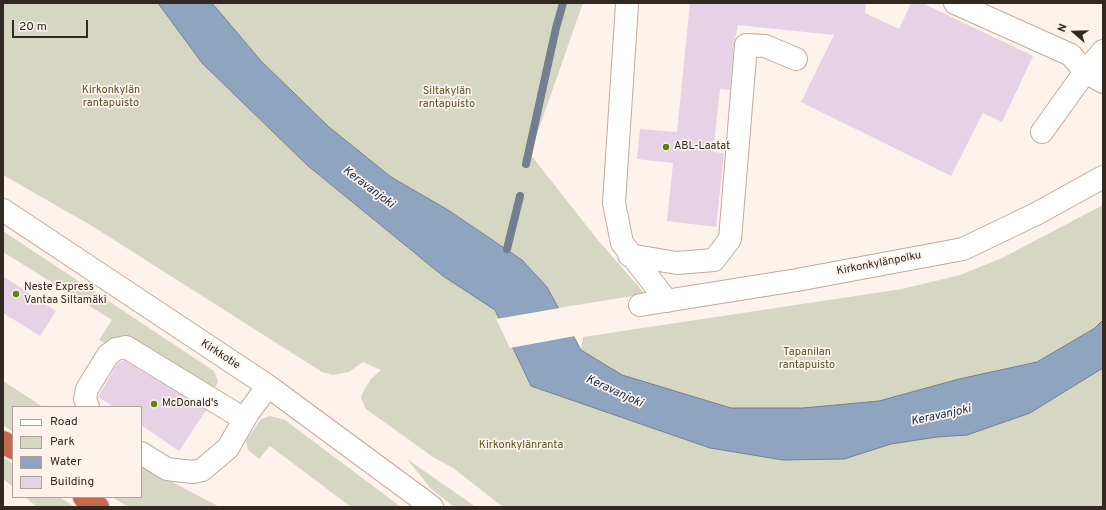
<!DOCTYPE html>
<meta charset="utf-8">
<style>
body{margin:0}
#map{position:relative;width:1106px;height:510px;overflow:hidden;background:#fdf2ec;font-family:Overpass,sans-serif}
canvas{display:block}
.frame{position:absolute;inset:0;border:4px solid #322923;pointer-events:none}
.legend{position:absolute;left:12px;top:406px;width:130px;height:92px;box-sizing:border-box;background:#fdf2ec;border:1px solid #aca29c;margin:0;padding:5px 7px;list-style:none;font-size:12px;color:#322923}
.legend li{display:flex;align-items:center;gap:8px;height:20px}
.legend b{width:20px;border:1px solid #aca29c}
.north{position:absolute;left:1054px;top:12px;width:40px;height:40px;-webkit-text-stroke:3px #fdf2ec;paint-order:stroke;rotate:290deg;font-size:11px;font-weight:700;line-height:16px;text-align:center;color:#322923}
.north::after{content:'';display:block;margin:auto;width:14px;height:18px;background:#322923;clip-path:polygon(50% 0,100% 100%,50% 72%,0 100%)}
.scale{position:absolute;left:12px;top:20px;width:76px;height:18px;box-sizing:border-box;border:2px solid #322923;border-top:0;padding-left:5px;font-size:12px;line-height:14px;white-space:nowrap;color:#322923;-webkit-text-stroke:3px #fdf2ec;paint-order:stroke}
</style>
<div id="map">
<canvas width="1106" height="510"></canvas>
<div class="frame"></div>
<ul class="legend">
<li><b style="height:5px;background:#fff"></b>Road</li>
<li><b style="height:11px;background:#d5d7c3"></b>Park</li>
<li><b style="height:11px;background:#8fa4be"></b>Water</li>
<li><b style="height:11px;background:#e7d1e4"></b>Building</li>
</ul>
<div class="north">N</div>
<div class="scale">20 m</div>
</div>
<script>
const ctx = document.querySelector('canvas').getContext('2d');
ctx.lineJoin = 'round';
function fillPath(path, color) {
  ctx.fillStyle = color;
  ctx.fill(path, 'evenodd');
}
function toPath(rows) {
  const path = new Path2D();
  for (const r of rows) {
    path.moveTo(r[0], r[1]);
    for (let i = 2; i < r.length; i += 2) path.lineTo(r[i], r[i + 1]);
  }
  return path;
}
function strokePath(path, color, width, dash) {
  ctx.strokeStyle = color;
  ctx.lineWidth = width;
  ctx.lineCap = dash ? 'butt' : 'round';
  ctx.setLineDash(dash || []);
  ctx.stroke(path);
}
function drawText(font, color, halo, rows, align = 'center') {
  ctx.font = font + ' Overpass,sans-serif';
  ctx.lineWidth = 3.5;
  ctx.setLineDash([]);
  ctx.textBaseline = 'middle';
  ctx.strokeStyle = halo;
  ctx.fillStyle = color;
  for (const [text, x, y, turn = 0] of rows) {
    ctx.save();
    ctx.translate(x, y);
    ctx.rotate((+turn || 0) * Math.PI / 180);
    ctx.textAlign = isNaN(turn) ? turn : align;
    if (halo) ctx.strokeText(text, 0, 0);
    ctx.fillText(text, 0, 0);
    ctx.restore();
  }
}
fillPath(toPath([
 [3,3,158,3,202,63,307,165,443,276,495,310,531,386,710,448,783,460,844,459,891,444,937,437,967,435,1030,413,1103,368,1103,507,503,507,453,468,433,457,366,409,361,398,362,394,371,379,381,370,363,362,349,372,333,375,322,372,92,226,3,175],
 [212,3,583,3,530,154,597,239,645,294,558,308,547,287,522,260,448,210,391,177,329,127,261,61],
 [1103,205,1103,320,1095,328,1037,362,959,379,879,401,747,414,620,378,581,350,583,337,902,289,960,275,1002,258],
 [3,231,214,371,218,381,213,393,111,340,105,343,99,340,112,320,3,252],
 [3,381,43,407,13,407,13,432,3,425],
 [270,416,285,420,401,507,351,507,270,446,259,459,248,450,246,441,261,419],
 [3,457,13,464,13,487,3,479],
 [407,459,476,507,454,507,431,489],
 [141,466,220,507,128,507,112,497,141,497],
 [25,497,60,497,74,507,37,507]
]), '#d5d7c3');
const water = toPath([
 [158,3,212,3,261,61,329,127,391,177,448,210,522,260,547,287,581,350,622,375,731,408,803,408,879,401,959,379,1037,362,1095,328,1103,320,1103,368,1030,413,967,435,937,437,891,444,844,459,783,460,710,448,531,386,495,310,443,276,307,165,202,63,158,3]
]);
fillPath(water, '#8fa4be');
strokePath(water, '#737f90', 1);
fillPath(toPath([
 [560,308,575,336,510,348,496,319]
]), '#fdf2ec');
strokePath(toPath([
 [526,164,556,28,563,3],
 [507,249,520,196]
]), '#737f90', 8);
fillPath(toPath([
 [690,3,866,3,865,13,899,29,911,3,922,3,1033,56,1002,122,983,113,951,176,801,102,834,35,738,25,734,44,730,90,720,89,713,152,724,153,716,227,667,221,673,163,637,159,640,129,677,132],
 [3,276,56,311,40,336,3,313],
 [124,360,206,410,179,451,141,425,141,407,114,407,98,397,117,364]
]), '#e7d1e4');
const minor = toPath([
 [955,3,1071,55,1085,72,1103,82],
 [627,4,614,203,622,243,667,301],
 [1042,132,1085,72,1103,51],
 [3,210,268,386,432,507],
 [629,255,677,263,714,260,730,239,746,45,765,46,796,59],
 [640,305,797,280,963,249,1036,214,1103,177],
 [88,407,85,399,87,389,108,355,116,349,126,347,244,419],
 [141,453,167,469,193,472,202,470,228,448,248,413,268,386]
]);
const highway = toPath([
 [3,442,13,448],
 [84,497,98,507]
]);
strokePath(minor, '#c3a99b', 24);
strokePath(highway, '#d2d0cf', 24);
strokePath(minor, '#fff', 22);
strokePath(highway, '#c7684d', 22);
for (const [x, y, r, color] of [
 [666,147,4,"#5d8611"],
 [16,294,4,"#5d8611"],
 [154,404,4,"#5d8611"]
]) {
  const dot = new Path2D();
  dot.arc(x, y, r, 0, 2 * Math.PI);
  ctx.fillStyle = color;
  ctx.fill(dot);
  strokePath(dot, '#fdf2ec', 1.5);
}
drawText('11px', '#545823', '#fdf2ec', [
 ["Kirkonkylän",111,91],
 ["rantapuisto",111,104],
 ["Siltakylän",447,92],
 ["rantapuisto",447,105],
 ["Tapanilan",807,353],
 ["rantapuisto",807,366],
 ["Kirkonkylänranta",521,446]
]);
drawText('11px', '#322923', '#fdf2ec', [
 ["ABL-Laatat",674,147],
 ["Neste Express",24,288],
 ["Vantaa Siltamäki",24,301],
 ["McDonald's",162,404]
], 'left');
drawText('11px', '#322923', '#fdf2ec', [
 ["Kirkonkylänpolku",879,264,-11],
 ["Kirkkotie",220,355,33]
]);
drawText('italic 12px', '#0e2d51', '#fdf2ec', [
 ["Keravanjoki",368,188,37],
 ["Keravanjoki",614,392,25],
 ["Keravanjoki",941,416,-12]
]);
</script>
